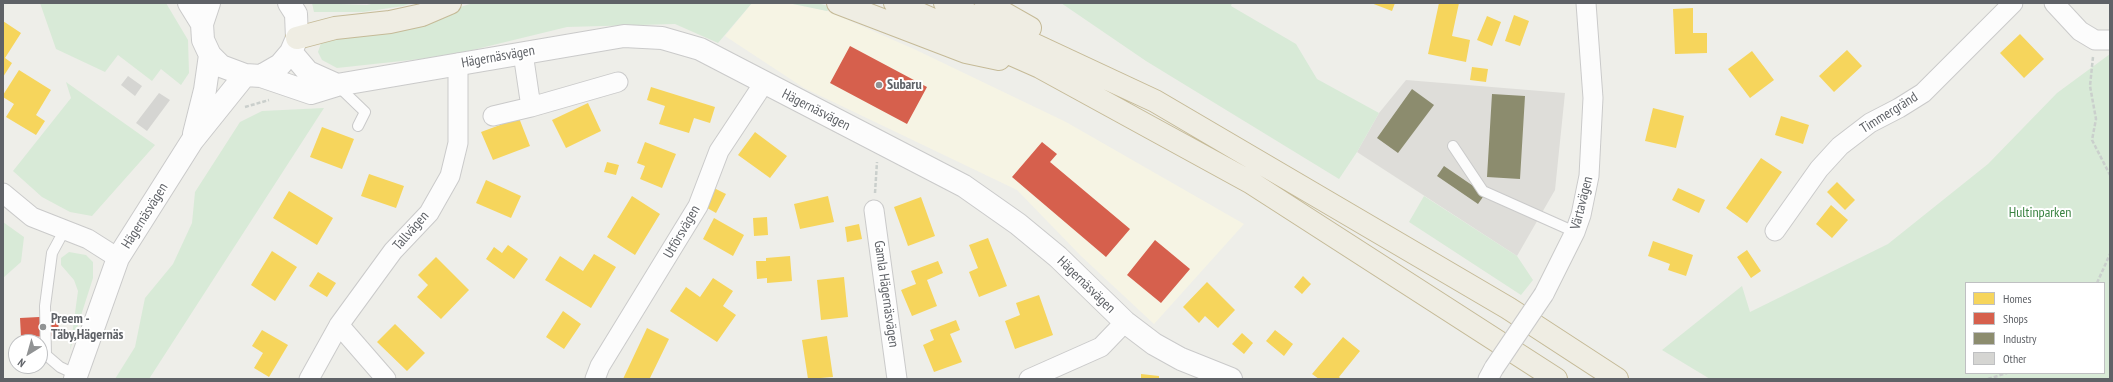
<!DOCTYPE html>
<meta charset="utf-8">
<style>
body{margin:0}
#map{position:relative;width:2113px;height:382px;overflow:hidden;background:#eeeee9;font-family:"PT Sans Narrow",sans-serif}
canvas{display:block}
.frame{position:absolute;inset:0;border:4px solid #5f6267;pointer-events:none}
.legend{position:absolute;left:1965px;top:282px;width:140px;height:92px;box-sizing:border-box;background:#fff;border:1px solid #bfc0c2;margin:0;padding:5px 7px;list-style:none;font-size:12px;color:#5f6267}
.legend li{display:flex;align-items:center;gap:8px;height:20px}
.legend b{width:20px;border:1px solid #bfc0c2}
.north{position:absolute;left:8px;top:334px;width:40px;height:40px;box-sizing:border-box;background:#fff;border:1px solid #bfc0c2;border-radius:50%;rotate:217deg;font-size:11px;font-weight:700;line-height:16px;text-align:center;color:#5f6267}
.north::after{content:'';display:block;margin:auto;width:14px;height:18px;background:#919394;clip-path:polygon(50% 0,100% 100%,50% 72%,0 100%)}
</style>
<div id="map">
<canvas width="2113" height="382"></canvas>
<div class="frame"></div>
<ul class="legend">
<li><b style="height:11px;background:#f6d55c"></b>Homes</li>
<li><b style="height:11px;background:#d6604d"></b>Shops</li>
<li><b style="height:11px;background:#8c8c6e"></b>Industry</li>
<li><b style="height:11px;background:#d5d5d2"></b>Other</li>
</ul>
<div class="north">N</div>
</div>
<script>
const ctx = document.querySelector('canvas').getContext('2d');
ctx.lineJoin = 'round';
function fillPath(path, color) {
  ctx.fillStyle = color;
  ctx.fill(path, 'evenodd');
}
function toPath(rows) {
  const path = new Path2D();
  for (const r of rows) {
    path.moveTo(r[0], r[1]);
    for (let i = 2; i < r.length; i += 2) path.lineTo(r[i], r[i + 1]);
  }
  return path;
}
function strokePath(path, color, width, dash) {
  ctx.strokeStyle = color;
  ctx.lineWidth = width;
  ctx.lineCap = dash ? 'butt' : 'round';
  ctx.setLineDash(dash || []);
  ctx.stroke(path);
}
function drawText(font, color, halo, rows, align = 'center') {
  ctx.font = font + ' "PT Sans Narrow",sans-serif';
  ctx.lineWidth = 4;
  ctx.setLineDash([]);
  ctx.textBaseline = 'middle';
  ctx.strokeStyle = halo;
  ctx.fillStyle = color;
  for (const [text, x, y, turn = 0] of rows) {
    ctx.save();
    ctx.translate(x, y);
    ctx.rotate((+turn || 0) * Math.PI / 180);
    ctx.textAlign = isNaN(turn) ? turn : align;
    if (halo) ctx.strokeText(text, 0, 0);
    ctx.fillText(text, 0, 0);
    ctx.restore();
  }
}
fillPath(toPath([
 [752,3,788,3,827,11,914,49,1066,122,1244,224,1154,324,1081,256,1017,190,804,88,725,36]
]), '#f6f4e4');
fillPath(toPath([
 [1406,80,1565,93,1555,190,1517,256,1357,152,1379,113]
]), '#deddd9');
fillPath(toPath([
 [40,3,166,3,188,40,189,73,181,85,161,69,152,81,118,55,105,72,56,49],
 [312,3,367,5,375,3,412,3,403,6,363,12,314,12],
 [473,3,752,3,718,43,675,24,567,27,448,56,337,68,322,60,318,52,322,40,403,25],
 [788,3,817,3,832,7,827,11],
 [1061,3,1232,3,1231,6,1296,44,1317,79,1379,113,1357,152,1339,179,1146,61],
 [2110,54,2110,379,1710,379,1662,350,1742,286,1750,312,1888,244,1988,164,2057,93],
 [1966,283,2104,283,2104,373,1966,373],
 [66,82,155,145,92,216,70,212,42,197,13,171,71,98],
 [324,108,149,379,115,379,135,347,145,298,173,264,192,223,195,192,240,122,262,111],
 [1424,196,1517,256,1533,280,1521,295,1409,222],
 [3,222,24,237,21,262,3,278],
 [69,252,86,255,93,262,93,278,70,350,78,291,74,280,61,265,61,258]
]), '#d8ead7');
fillPath(toPath([
 [1371,3,1395,3,1392,11],
 [1439,3,1459,3,1452,36,1470,40,1466,62,1428,54],
 [1693,8,1693,33,1707,33,1707,53,1675,54,1673,9],
 [1514,15,1529,21,1520,46,1505,41],
 [1487,16,1501,22,1492,46,1477,40],
 [3,21,21,33,5,58,12,63,3,77],
 [2020,34,2044,59,2024,78,2000,53],
 [1847,50,1862,66,1834,92,1819,76],
 [1752,51,1774,80,1750,98,1728,69],
 [1472,67,1488,69,1486,82,1470,80],
 [19,70,51,90,36,115,45,121,36,135,6,117,14,104,3,97,3,95],
 [651,87,715,107,710,123,694,118,689,133,659,124,665,106,647,100],
 [588,103,601,131,566,148,552,120],
 [1653,108,1684,116,1676,148,1645,141],
 [1781,116,1809,125,1803,144,1775,135],
 [519,118,530,146,493,160,481,132],
 [322,127,354,139,342,169,310,157],
 [755,132,787,156,770,178,738,155],
 [645,142,676,154,662,188,640,179,645,166,637,163],
 [1761,158,1782,172,1747,223,1726,208],
 [607,162,619,165,616,175,604,172],
 [369,174,404,186,396,208,361,196],
 [486,180,521,196,511,218,476,203],
 [1837,182,1855,200,1845,210,1827,192],
 [712,187,726,194,716,213,702,205],
 [1678,188,1705,200,1699,213,1672,200],
 [289,191,333,218,317,245,273,218],
 [632,196,660,214,635,255,607,237],
 [828,196,834,222,800,229,794,204],
 [921,197,935,236,908,246,894,207],
 [1831,205,1848,220,1832,238,1816,224],
 [767,217,768,235,754,236,753,218],
 [714,218,744,235,733,256,703,239],
 [859,224,862,239,847,242,845,227],
 [988,238,1007,286,979,297,969,272,978,268,969,245],
 [1653,241,1693,255,1686,276,1668,270,1670,264,1648,256],
 [508,245,528,259,514,279,486,259,494,247,502,253],
 [1747,250,1761,271,1751,278,1737,257],
 [272,251,297,267,275,301,251,285],
 [594,254,616,267,591,308,545,280,560,256,583,271],
 [790,256,792,281,767,283,767,278,757,279,756,261,766,261,766,258],
 [436,257,469,290,441,319,417,297,428,285,418,275],
 [938,261,943,273,927,280,937,306,912,316,901,290,916,284,911,271],
 [318,272,336,283,327,297,309,286],
 [1303,276,1311,284,1302,294,1294,287],
 [844,277,848,317,821,320,817,280],
 [713,278,733,291,723,306,736,315,717,342,670,311,686,287,700,297],
 [1207,282,1235,310,1218,328,1205,316,1199,323,1183,307],
 [1039,295,1053,335,1015,349,1005,321,1020,315,1016,303],
 [563,311,581,324,564,349,546,337],
 [956,320,960,330,950,334,962,362,934,372,923,345,934,340,930,330],
 [395,324,425,353,407,371,377,342],
 [647,328,669,339,650,378,653,379,623,379],
 [262,330,288,345,269,377,254,368,263,353,252,346],
 [1275,330,1293,344,1284,356,1266,341],
 [1242,333,1253,343,1244,354,1232,344],
 [827,336,833,377,808,379,802,340],
 [1343,337,1360,351,1339,377,1341,379,1319,379,1312,374],
 [1141,374,1159,376,1159,379,1141,379]
]), '#f6d55c');
fillPath(toPath([
 [850,46,927,87,907,124,830,83],
 [1042,142,1057,154,1050,162,1130,229,1106,257,1012,177],
 [1155,240,1190,269,1161,303,1127,275],
 [58,316,59,336,21,337,20,318]
]), '#d6604d');
fillPath(toPath([
 [1412,89,1434,105,1398,153,1377,138],
 [1492,94,1525,96,1520,179,1487,177],
 [1444,166,1485,194,1478,204,1437,176]
]), '#8c8c6e');
fillPath(toPath([
 [128,76,142,86,135,96,121,85],
 [159,93,170,100,147,131,136,123]
]), '#d5d5d2');
const lane = toPath([
 [337,85,365,112,358,126],
 [1453,146,1483,191,1575,232],
 [65,229,52,253,45,306,46,355,60,367,77,375]
]);
const street = toPath([
 [2054,3,2080,31,2095,40,2110,40],
 [531,107,618,82],
 [493,116,531,107,523,53],
 [3,193,32,217,88,239,118,258],
 [874,210,897,379],
 [1775,231,1819,169,1840,146,1870,123,1899,108,1923,93,2013,3],
 [1544,294,1575,232,1581,215,1589,176,1593,98,1586,3],
 [339,325,386,379],
 [309,379,339,325,393,251,429,213,450,176,458,143,458,63],
 [595,379,600,366,698,206,719,151,764,83],
 [1029,379,1101,347,1125,322],
 [1488,379,1494,368]
]);
const secondary = toPath([
 [189,3,202,24],
 [209,3,202,24,203,40,210,55,221,66,245,75,261,76,280,65,291,52,297,38,296,14,289,3],
 [291,52,308,72,337,85],
 [261,76,311,93,337,85,624,36,662,38,700,49,964,186,1018,224,1058,257,1125,322,1154,344,1181,359,1231,379],
 [194,134,205,90,210,55],
 [75,379,118,258,192,141,245,75]
]);
const highway = toPath([
 [838,3,966,52,999,59],
 [895,3,1040,67,1250,182,1556,379],
 [945,3,1155,101,1508,308,1617,379],
 [986,3,1030,28],
 [297,38,335,28,390,22,422,15,450,3]
]);
strokePath(lane, '#cacaca', 12);
strokePath(street, '#cacaca', 21);
strokePath(secondary, '#cacaca', 24);
strokePath(highway, '#c5ba97', 24);
strokePath(toPath([
 [2093,57,2090,86,2096,119,2092,140,2110,175],
 [245,107,269,100],
 [875,193,877,162],
 [2097,283,2110,254],
 [1988,379,2007,373]
]), '#cacfcc', 2.5, [4, 2]);
strokePath(lane, '#fcfcfc', 10);
strokePath(street, '#fcfcfc', 19);
strokePath(secondary, '#fcfcfc', 22);
strokePath(highway, '#efede3', 22);
const streetBridge = toPath([
 [1494,368,1544,294]
]);
strokePath(streetBridge, '#cacaca', 21, []);
strokePath(streetBridge, '#fcfcfc', 19);
for (const [x, y, r, color] of [
 [879,85,4,"#919394"],
 [43,327,4,"#919394"]
]) {
  const dot = new Path2D();
  dot.arc(x, y, r, 0, 2 * Math.PI);
  ctx.fillStyle = color;
  ctx.fill(dot);
  strokePath(dot, '#fff', 1.5);
}
drawText('14px', '#5f6267', '#fff', [
 ["Hägernäsvägen",498,57,-10],
 ["Hägernäsvägen",816,110,27],
 ["Timmergränd",1889,113,-32],
 ["Värtavägen",1582,203,-76],
 ["Hägernäsvägen",145,216,-58],
 ["Tallvägen",411,231,-49],
 ["Utförsvägen",682,232,-60],
 ["Hägernäsvägen",1086,285,44],
 ["Gamla Hägernäsvägen",886,294,82]
]);
drawText('bold 14px', '#5f6267', '#fff', [
 ["Subaru",887,85],
 ["Preem -",51,319],
 ["Täby,Hägernäs",51,335]
], 'left');
drawText('14px', '#3a8342', '#fff', [
 ["Hultinparken",2040,213]
]);
</script>
